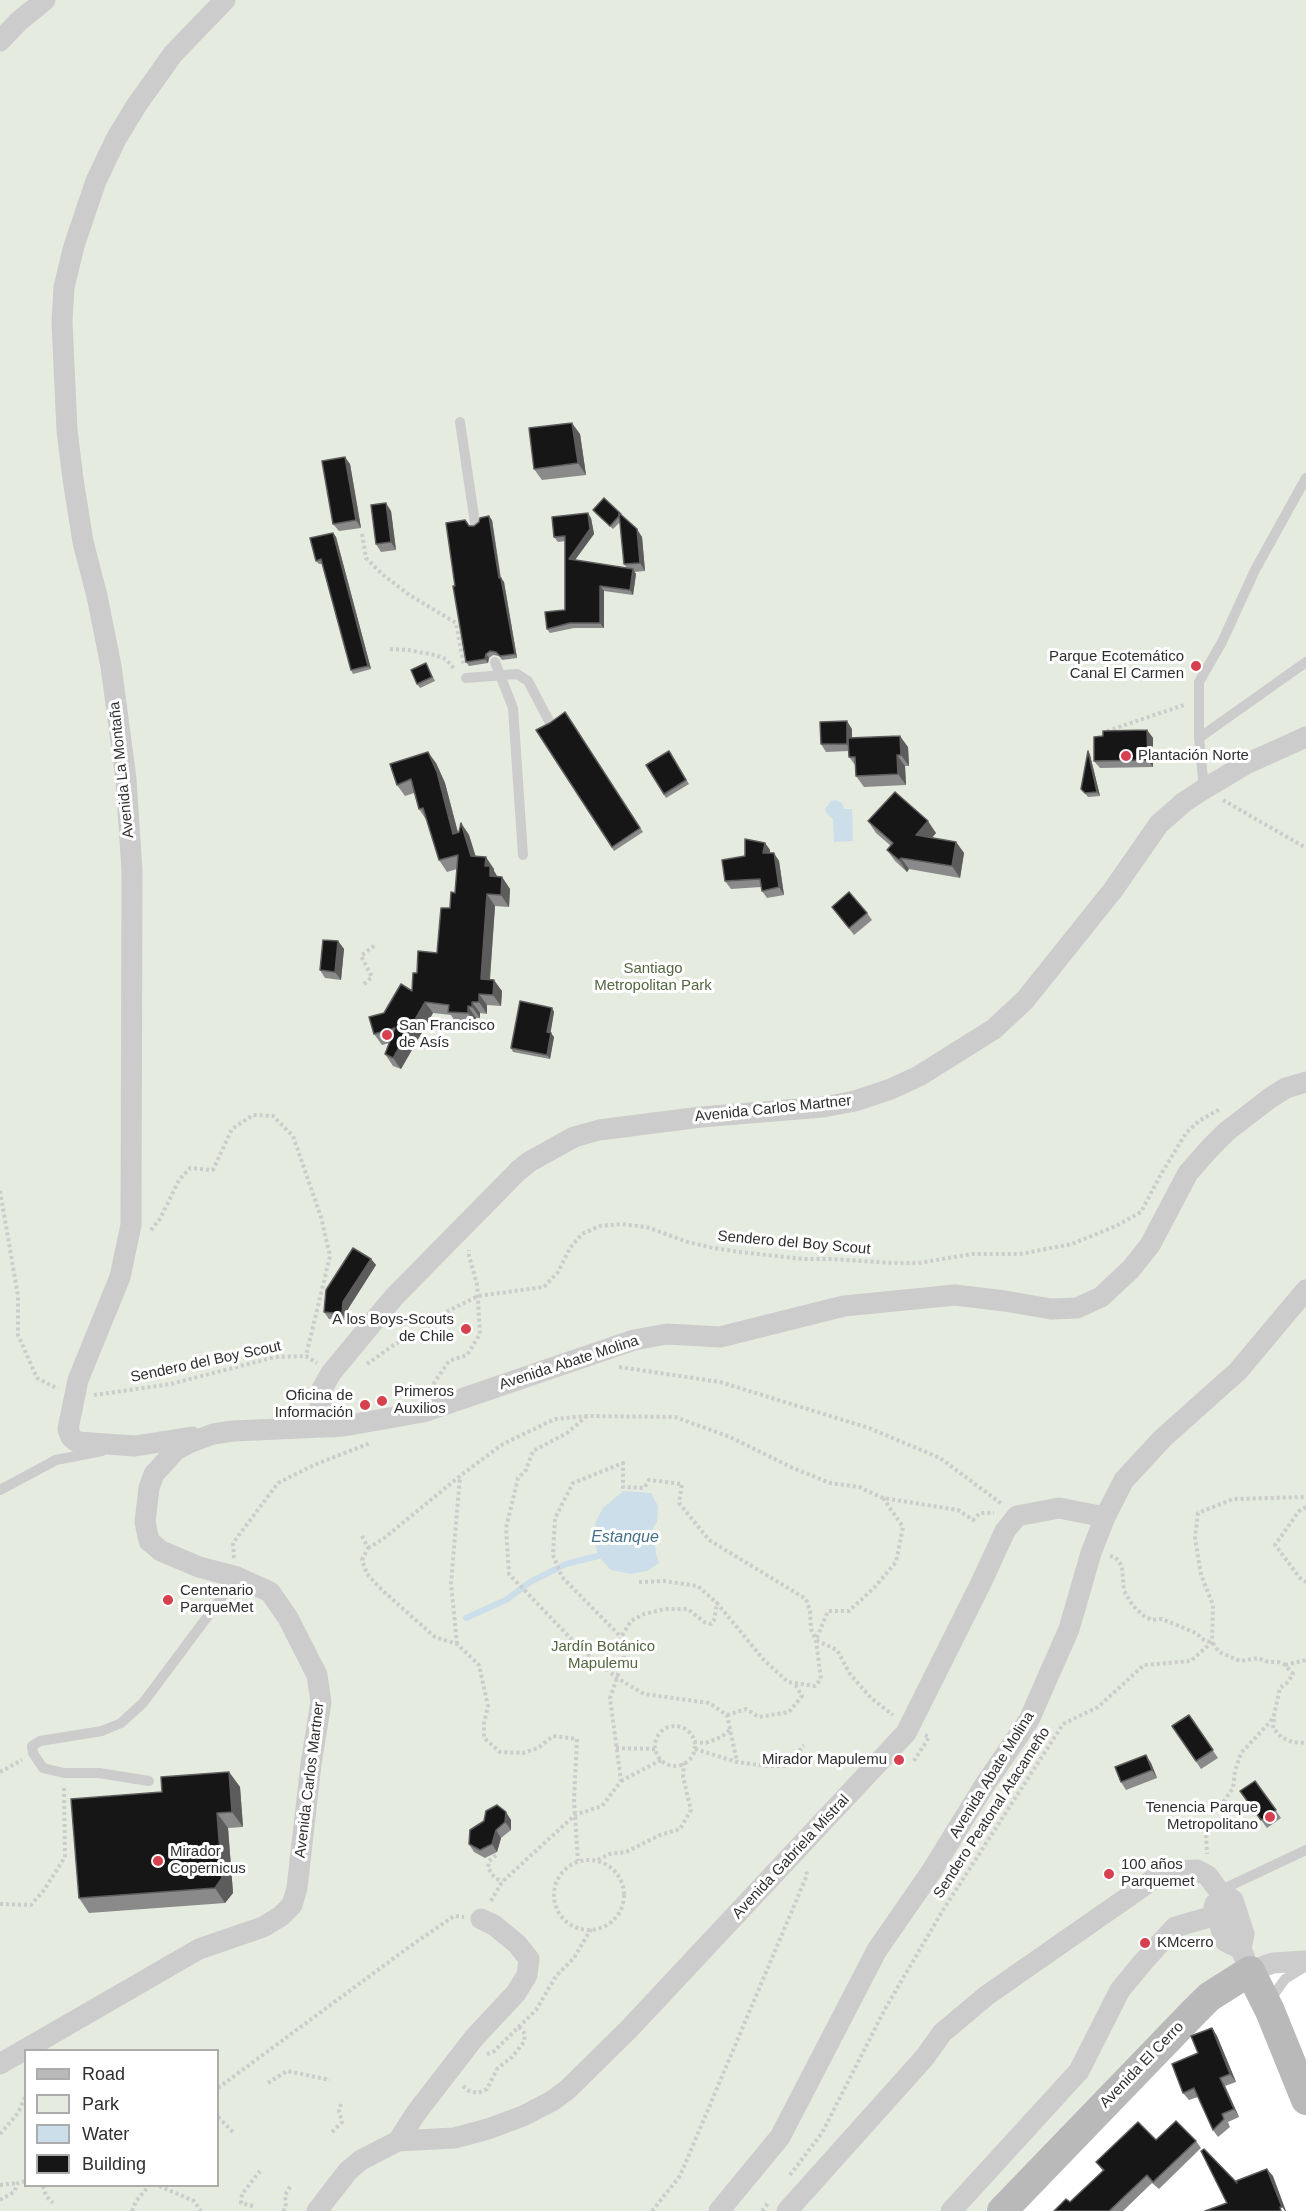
<!DOCTYPE html>
<meta charset="utf-8">
<style>
body{margin:0}
#map{position:relative;width:1306px;height:2211px;overflow:hidden;background:#fff;font-family:Helvetica,sans-serif}
canvas{display:block}
.legend{position:absolute;left:24px;top:2049px;width:195px;height:138px;box-sizing:border-box;background:#fff;border:2px solid #acacac;margin:0;padding:8px 10px;list-style:none;font-size:18px;color:#2f2f2f}
.legend li{display:flex;align-items:center;gap:12px;height:30px}
.legend b{width:30px;border:2px solid #acacac}
</style>
<div id="map">
<canvas width="1306" height="2211"></canvas>
<ul class="legend">
<li><b style="height:8px;background:#b9b9b9"></b>Road</li>
<li><b style="height:16px;background:#e5ebde"></b>Park</li>
<li><b style="height:16px;background:#ccdee9"></b>Water</li>
<li><b style="height:16px;background:#161616"></b>Building</li>
</ul>
</div>
<script>
const ctx = document.querySelector('canvas').getContext('2d');
ctx.lineJoin = 'round';
function fillPath(path, color) {
  ctx.fillStyle = color;
  ctx.fill(path, 'evenodd');
}
function toPath(rows) {
  const path = new Path2D();
  for (const r of rows) {
    if (r.length === 3) {
      path.moveTo(r[0] + r[2], r[1]);
      path.arc(r[0], r[1], r[2], 0, 2 * Math.PI);
      continue;
    }
    path.moveTo(r[0], r[1]);
    for (let i = 2; i < r.length; i += 2) path.lineTo(r[i], r[i + 1]);
  }
  return path;
}
function strokePath(path, color, width, dash) {
  ctx.strokeStyle = color;
  ctx.lineWidth = width;
  ctx.lineCap = dash ? 'butt' : 'round';
  ctx.setLineDash(dash || []);
  ctx.stroke(path);
}
function drawText(font, color, halo, rows, align = 'center') {
  ctx.font = font + ' Helvetica,sans-serif';
  ctx.lineWidth = 6;
  ctx.setLineDash([]);
  ctx.textBaseline = 'middle';
  ctx.strokeStyle = halo;
  ctx.fillStyle = color;
  for (const [text, x, y, turn = 0] of rows) {
    ctx.save();
    ctx.translate(x, y);
    ctx.rotate((+turn || 0) * Math.PI / 180);
    ctx.textAlign = isNaN(turn) ? turn : align;
    if (halo) ctx.strokeText(text, 0, 0);
    ctx.fillText(text, 0, 0);
    ctx.restore();
  }
}
fillPath(toPath([
 [0,0,1306,0,1306,1956,1236,1971,1077,2114,986,2211,0,2211],
 [26,2050,218,2050,218,2186,26,2186]
]), '#e5ebde');
fillPath(toPath([
 [836,800,842,803,844,809,852,809,853,841,834,842,833,819,827,814,825,809,831,801],
 [623,1491,651,1493,658,1506,657,1522,653,1528,656,1554,659,1563,647,1571,631,1574,611,1570,598,1556,594,1539,596,1521,603,1508]
]), '#ccdee9');
strokePath(toPath([
 [466,1618,506,1600,530,1582,566,1564,598,1556]
]), '#ccdee9', 6);
strokePath(toPath([
 [362,534,366,558,382,574,408,594,456,623,464,666],
 [390,649,408,650,435,655,446,659,455,670],
 [1107,731,1184,705],
 [1223,800,1306,848],
 [364,984,372,977,361,956,375,945],
 [0,1191,18,1296,18,1335,37,1378,58,1389],
 [151,1230,160,1219,179,1180,190,1168,213,1170,232,1129,253,1115,273,1116,293,1136,321,1217,330,1256,306,1356],
 [367,1364,395,1344,423,1332,448,1311,478,1296,544,1287,558,1272,570,1248,582,1234,600,1226,621,1224,646,1227,688,1242,713,1248,740,1252,803,1259,832,1259,892,1263,919,1263,972,1254,1020,1254,1072,1244,1116,1226,1141,1212,1160,1176,1186,1133,1199,1121,1220,1109],
 [619,1367,720,1382,869,1428,940,1458,1002,1504],
 [430,1389,449,1361,467,1355,480,1334,477,1284,469,1256,469,1250],
 [94,1395,171,1384,275,1357,306,1356,317,1363],
 [587,1416,567,1433,533,1451,526,1470,518,1478,506,1528,509,1574,579,1647,617,1678,644,1694,709,1703,727,1715,737,1762],
 [883,1498,903,1527,896,1562,874,1588,849,1611,828,1611,816,1640,837,1650,850,1674,871,1698,893,1715],
 [1306,1507,1299,1511,1275,1545,1300,1578,1306,1582],
 [362,1536,368,1548,362,1560,367,1574,383,1591,435,1637,457,1644,479,1665,488,1706,484,1723,484,1738,500,1752,523,1753,538,1748,553,1736,577,1739,574,1800,578,1861],
 [368,1548,383,1539,460,1476,503,1444,555,1419,587,1416,675,1417,730,1437,793,1468,830,1483,859,1487,883,1498,958,1510,973,1520,980,1513,994,1513],
 [1110,1556,1115,1557,1122,1566,1124,1591,1133,1606,1144,1616,1152,1620,1162,1619,1196,1633,1205,1641,1212,1642,1219,1652,1240,1661,1258,1658,1268,1662,1278,1662,1285,1665,1293,1674,1288,1682,1280,1688,1274,1715,1270,1722,1241,1753,1235,1771,1233,1788,1222,1804,1228,1815,1216,1822,1206,1837,1207,1854],
 [234,1558,233,1543,278,1483,314,1465,370,1443],
 [639,1582,664,1581,698,1586,717,1603],
 [457,1644,451,1583,460,1476],
 [1285,1665,1306,1660],
 [727,1715,746,1709,759,1717,789,1712,802,1696,795,1684],
 [1274,1719,1273,1728,1281,1737,1292,1742,1306,1743],
 [675,1746,20],
 [694,1742,706,1743,721,1737,731,1729],
 [616,1748,655,1749],
 [695,1749,737,1762,767,1766,787,1766,804,1745],
 [914,1761,929,1737,925,1735],
 [0,1772,22,1760],
 [621,1781,661,1760],
 [496,1855,489,1861,488,1868,494,1877,502,1882],
 [598,1860,609,1854,626,1852,660,1835,680,1829,691,1810,683,1777,684,1763],
 [589,1895,35],
 [491,1901,502,1882,575,1815,602,1806,621,1781,610,1698,624,1657,621,1637,631,1621,644,1614,665,1609,688,1609,704,1622,711,1624,714,1620,717,1603,763,1659,788,1682,815,1686,821,1679,816,1640,811,1629,810,1611,806,1599,709,1540,679,1503,682,1484,649,1480,644,1488,623,1487,623,1463,573,1483,555,1518,553,1555,562,1577,621,1637],
 [0,1904,31,1905,44,1890,65,1857,64,1786],
 [487,2054,493,2052,536,2010,556,1976,574,1958,591,1929],
 [268,2083,287,2071,330,2080],
 [463,2086,469,2091,478,2093,487,2089,497,2069,512,2057,524,2042,525,2034,518,2026],
 [218,2088,409,1947,454,1916,464,1917],
 [218,2117,233,2132],
 [332,2132,342,2122,339,2111,341,2104],
 [0,2134,18,2113,26,2095],
 [790,2175,822,2133,885,2009,943,1910,1063,1724,1098,1707,1144,1665,1191,1661,1212,1642,1213,1605,1201,1575,1195,1538,1198,1513,1233,1499,1306,1497],
 [0,2185,18,2183],
 [43,2186,46,2196,53,2203],
 [159,2186,194,2201,201,2211],
 [0,2200,14,2192,18,2183,26,2181],
 [253,2206,241,2203,242,2194,260,2171],
 [132,2211,136,2201,149,2186],
 [283,2211,286,2208,285,2195,291,2185],
 [652,2211,680,2176,807,1875,806,1869],
 [762,2211,769,2202]
]), '#ccc', 4, [3, 3]);
strokePath(toPath([
 [460,422,475,523],
 [495,662,513,708,523,855],
 [466,678,517,674,528,681,549,721],
 [1199,738,1306,662],
 [1204,789,1199,738,1199,682,1222,642,1255,570,1306,478],
 [0,1490,56,1460,102,1451],
 [149,1781,99,1773,64,1773,43,1768,33,1753,32,1746,40,1741,102,1731,121,1723,143,1703,237,1577],
 [1219,1891,1306,1850],
 [1270,2000,1285,1979,1306,1966]
]), '#ccc', 10);
strokePath(toPath([
 [0,41,19,21,45,0],
 [333,1427,320,1404,322,1389,331,1373,394,1297,518,1171,529,1162,574,1137,599,1130,701,1117,823,1107,855,1101,891,1089,919,1076,994,1029,1025,1000,1113,890,1159,824,1184,802,1204,789,1246,764,1306,737],
 [192,1437,135,1446,77,1442,71,1437,68,1429,78,1380,120,1277,131,1225,132,871,126,779,111,666,97,596,83,542,73,479,67,430,62,322,64,287,74,246,96,181,116,139,136,106,173,54,225,0],
 [1215,1904,1214,1907,1225,1941,1241,1949],
 [0,2064,199,1949,263,1927,281,1916,292,1905,297,1888,311,1764,321,1702,317,1675,288,1618,270,1592,237,1577,199,1567,161,1551,149,1541,145,1522,149,1488,154,1474,176,1450,189,1443,213,1434,233,1431,344,1426,423,1412,634,1340,667,1334,720,1337,844,1306,955,1295,1005,1301,1051,1309,1077,1308,1101,1297,1131,1269,1150,1245,1188,1173,1211,1147,1226,1132,1270,1098,1286,1088,1306,1082],
 [398,2141,416,2113,474,2038,516,1993,527,1975,529,1959,517,1944,494,1925,481,1919],
 [317,2211,348,2171,361,2160,398,2141,454,2138,488,2129,523,2116,552,2101,567,2090,629,2029,906,1733,981,1583,1005,1531,1017,1516,1059,1508,1105,1517],
 [719,2211,780,2137,877,1950,931,1872,984,1786,1029,1720,1069,1629,1091,1553,1105,1517,1124,1480,1163,1438,1238,1371,1306,1290],
 [787,2211,925,2057,942,2033,986,1996,1158,1876,1171,1871,1197,1870,1208,1876,1219,1891,1233,1900,1244,1934,1241,1949,1250,1971,1273,1963,1306,1961],
 [951,2211,1079,2071,1120,1990,1144,1961,1175,1927,1217,1915]
]), '#ccc', 21);
strokePath(toPath([
 [1002,2211,1193,2013,1209,1997,1250,1971,1270,2011,1306,2100]
]), '#b9b9b9', 30);
fillPath(toPath([
 [580,434,586,475,542,480,534,469],
 [350,464,361,528,339,531,333,524],
 [604,498,642,537,645,571,634,572,636,574,633,595,604,591,604,628,574,628,550,633,547,629,565,610,565,541,558,542,554,537,591,518,594,534,575,560,627,568,624,564,620,522,613,529,596,514,593,510],
 [391,511,396,550,381,552,376,544],
 [492,520,501,578,504,582,517,658,502,660,499,656,493,655,489,658,488,663,469,666,466,662,469,526,474,526],
 [333,533,336,537,371,669,353,674,351,670,322,564,319,564,316,561],
 [428,667,435,681,420,688,417,684],
 [565,712,643,832,614,851,536,730,550,723],
 [852,729,852,737,908,747,909,766,905,766,906,785,864,787,856,776,856,766,849,757,849,751,826,752,821,744],
 [1147,730,1153,738,1153,767,1100,768,1094,761,1103,736],
 [669,751,689,784,666,798,646,765],
 [1088,751,1090,755,1100,796,1088,797,1081,789],
 [436,763,445,783,458,832,459,832,461,823,469,835,476,857,494,869,494,871,498,877,502,877,510,889,509,907,495,906,490,980,502,991,501,1006,487,1005,487,1014,480,1013,480,1018,476,1018,476,1024,456,1023,451,1015,433,1013,401,1069,393,1066,385,1054,389,1043,382,1045,374,1034,384,1013,412,991,417,973,437,953,455,893,457,869,447,872,439,860,427,821,419,809,414,793,405,796,397,785],
 [868,821,936,833,932,838,956,842,964,853,960,878,909,869,907,872,895,861,887,850,891,846,876,833],
 [765,843,770,850,770,853,779,861,784,895,767,898,762,891,761,887,731,889,725,881,745,856],
 [832,907,867,913,872,920,854,935],
 [338,941,344,949,341,980,325,978,320,970],
 [552,1008,554,1012,550,1033,554,1037,550,1059,513,1052,511,1048],
 [371,1259,376,1265,348,1309,347,1320,329,1319,324,1312],
 [1189,1715,1218,1758,1201,1769,1172,1726],
 [1151,1763,1157,1778,1126,1790,1121,1782],
 [229,1772,240,1787,243,1827,228,1828,233,1893,225,1903,89,1913,79,1898,162,1792],
 [1255,1781,1281,1818,1267,1828,1240,1791],
 [511,1820,511,1830,501,1838,497,1852,485,1858,474,1852,469,1844,470,1830],
 [1212,2028,1217,2036,1236,2082,1225,2086,1239,2117,1228,2122,1230,2127,1218,2137,1213,2130,1198,2097,1189,2100,1183,2093,1198,2053],
 [1156,2140,1196,2141,1201,2148,1159,2189,1152,2183,1123,2211,1054,2211,1070,2202,1103,2171,1096,2162]
]), '#8a8a8a');
fillPath(toPath([
 [572,423,580,434,586,475,578,463],
 [345,457,350,464,361,528,356,520],
 [386,503,391,511,396,550,391,542],
 [588,513,591,518,594,534,572,564,569,559],
 [489,516,492,520,501,582,499,578],
 [637,529,642,537,645,571,640,563],
 [333,533,336,537,371,669,368,666],
 [633,569,636,574,633,595,630,590],
 [501,578,504,582,517,658,515,654],
 [600,586,604,591,604,628,600,623],
 [486,654,489,658,488,663,485,659],
 [847,721,852,729,852,751,847,744],
 [1147,730,1153,738,1153,767,1148,760],
 [900,736,908,747,909,766,901,755],
 [1088,751,1090,755,1100,796,1097,792],
 [428,752,436,763,445,783,461,845,453,834],
 [897,755,905,766,906,785,898,774],
 [928,821,936,833,924,846,916,835],
 [461,823,469,835,479,868,471,856],
 [956,842,964,853,960,878,952,866],
 [765,843,770,850,768,861,763,853],
 [774,853,779,861,784,895,779,887],
 [486,857,494,869,494,871,498,878,490,876,485,866],
 [901,858,909,869,907,872,899,860],
 [502,877,510,889,509,907,501,895],
 [487,894,495,906,489,990,481,979],
 [338,941,344,949,341,980,335,972],
 [494,980,502,991,501,1006,493,995],
 [479,994,487,1005,487,1014,479,1002],
 [425,1002,433,1013,401,1069,393,1058],
 [472,1002,480,1013,480,1018,472,1007],
 [468,1006,476,1018,476,1024,468,1013],
 [552,1008,554,1012,550,1036,547,1032],
 [551,1033,554,1037,550,1059,547,1055],
 [371,1259,376,1265,348,1309,347,1320,342,1314,343,1302],
 [1146,1755,1151,1763,1157,1778,1152,1770],
 [229,1772,240,1787,243,1827,232,1812],
 [506,1812,511,1820,511,1830,505,1822],
 [217,1813,228,1828,233,1893,225,1903,215,1888],
 [496,1830,501,1838,497,1852,492,1844],
 [1212,2028,1217,2036,1236,2082,1230,2074],
 [1220,2078,1225,2086,1239,2117,1234,2109],
 [1267,2169,1273,2176,1286,2211,1285,2211,1282,2207]
]), '#5c5c5c');
const building = toPath([
 [572,423,578,463,534,469,529,428,572,423],
 [345,457,356,520,333,524,322,461,345,457],
 [604,498,621,514,619,513,619,516,610,526,593,510,604,498],
 [386,503,391,542,376,544,371,505,386,503],
 [588,513,590,529,569,559,633,569,630,590,600,586,600,623,570,623,547,629,545,612,565,610,565,536,554,537,552,517,588,513],
 [619,513,637,529,640,563,624,564,619,513],
 [489,516,499,578,501,578,515,654,500,656,496,652,490,651,486,654,485,659,466,662,453,586,455,586,446,523,465,520,469,526,474,526,479,522,480,518,489,516],
 [333,533,368,666,351,670,321,559,316,561,310,538,333,533],
 [426,663,432,677,417,684,411,670,426,663],
 [565,712,640,828,612,847,536,730,550,723,565,712],
 [847,721,847,744,821,744,820,722,847,721],
 [1147,730,1148,760,1094,761,1094,737,1103,736,1103,731,1147,730],
 [900,736,901,755,897,755,898,774,856,776,855,757,849,757,848,738,900,736],
 [669,751,686,780,664,794,646,765,669,751],
 [1088,751,1097,792,1085,793,1081,789,1088,751],
 [428,752,437,772,453,834,459,832,461,823,471,856,486,857,485,866,490,866,490,876,502,877,501,895,487,894,481,979,494,980,493,995,479,994,479,1002,472,1002,472,1007,468,1006,468,1013,448,1012,449,1005,425,1002,393,1058,385,1054,395,1028,374,1034,369,1017,384,1013,401,984,412,991,413,973,417,973,418,951,437,953,441,908,450,908,451,892,455,893,458,855,439,860,423,808,419,809,411,779,397,785,390,764,428,752],
 [895,792,928,821,916,835,956,842,952,866,901,858,899,860,887,850,893,843,868,821,895,792],
 [745,839,765,843,763,853,774,853,779,887,762,891,760,879,725,881,722,860,745,856,745,839],
 [849,892,867,913,849,928,832,907,849,892],
 [323,940,338,941,335,972,320,970,323,940],
 [520,1001,552,1008,547,1032,551,1033,547,1055,511,1048,520,1001],
 [353,1248,371,1259,343,1302,342,1314,324,1312,326,1290,353,1248],
 [1189,1715,1213,1750,1196,1761,1172,1726,1189,1715],
 [1146,1755,1152,1770,1121,1782,1115,1767,1146,1755],
 [229,1772,232,1812,217,1813,222,1878,215,1888,79,1898,71,1799,162,1792,161,1777,229,1772],
 [1255,1781,1276,1810,1261,1820,1240,1791,1255,1781],
 [497,1805,506,1812,505,1822,496,1830,492,1844,480,1850,469,1844,470,1830,484,1821,486,1811,497,1805],
 [1212,2028,1230,2074,1220,2078,1234,2109,1222,2114,1224,2119,1213,2130,1194,2088,1183,2093,1172,2064,1198,2053,1191,2036,1212,2028],
 [1176,2121,1196,2141,1153,2182,1147,2175,1109,2211,1054,2211,1066,2199,1070,2202,1104,2170,1096,2162,1138,2122,1156,2140,1176,2121],
 [1204,2149,1237,2183,1236,2181,1267,2169,1282,2207,1280,2207,1281,2211,1205,2211,1227,2203,1201,2151,1204,2149]
]);
fillPath(building, '#161616');
strokePath(building, '#5c5c5c', 1.5);
for (const [x, y, r, color] of [
 [1196,666,6,"#d6404f"],
 [1126,756,6,"#d6404f"],
 [387,1035,6,"#d6404f"],
 [466,1329,6,"#d6404f"],
 [382,1401,6,"#d6404f"],
 [365,1405,6,"#d6404f"],
 [168,1600,6,"#d6404f"],
 [899,1760,6,"#d6404f"],
 [1270,1817,6,"#d6404f"],
 [158,1861,6,"#d6404f"],
 [1109,1874,6,"#d6404f"],
 [1145,1943,6,"#d6404f"]
]) {
  const dot = new Path2D();
  dot.arc(x, y, r, 0, 2 * Math.PI);
  ctx.fillStyle = color;
  ctx.fill(dot);
  strokePath(dot, '#fff', 2);
}
drawText('15px', '#2f2f2f', '#fff', [
 ["Parque Ecotemático",1184,657,"right"],
 ["Canal El Carmen",1184,674,"right"],
 ["Plantación Norte",1138,756],
 ["San Francisco",399,1026],
 ["de Asís",399,1043],
 ["A los Boys-Scouts",454,1320,"right"],
 ["de Chile",454,1337,"right"],
 ["Primeros",394,1392],
 ["Auxilios",394,1409],
 ["Oficina de",353,1396,"right"],
 ["Información",353,1413,"right"],
 ["Centenario",180,1591],
 ["ParqueMet",180,1608],
 ["Mirador Mapulemu",887,1760,"right"],
 ["Tenencia Parque",1258,1808,"right"],
 ["Metropolitano",1258,1825,"right"],
 ["Mirador",170,1852],
 ["Copernicus",170,1869],
 ["100 años",1121,1865],
 ["Parquemet",1121,1882],
 ["KMcerro",1157,1943]
], 'left');
drawText('15px', '#2f2f2f', '#fff', [
 ["Avenida La Montaña",122,770,-96],
 ["Avenida Carlos Martner",773,1109,-6],
 ["Sendero del Boy Scout",794,1243,5],
 ["Sendero del Boy Scout",206,1362,-12],
 ["Avenida Abate Molina",569,1363,-18],
 ["Avenida Abate Molina",992,1775,-58],
 ["Avenida Carlos Martner",310,1780,-83],
 ["Sendero Peatonal Atacameño",992,1813,-57],
 ["Avenida Gabriela Mistral",791,1857,-47],
 ["Avenida El Cerro",1142,2065,-46]
]);
drawText('15px', '#536740', '#fff', [
 ["Santiago",653,969],
 ["Metropolitan Park",653,986],
 ["Jardín Botánico",603,1647],
 ["Mapulemu",603,1664]
]);
drawText('italic 16px', '#44708a', '#fff', [
 ["Estanque",625,1538]
]);
</script>
